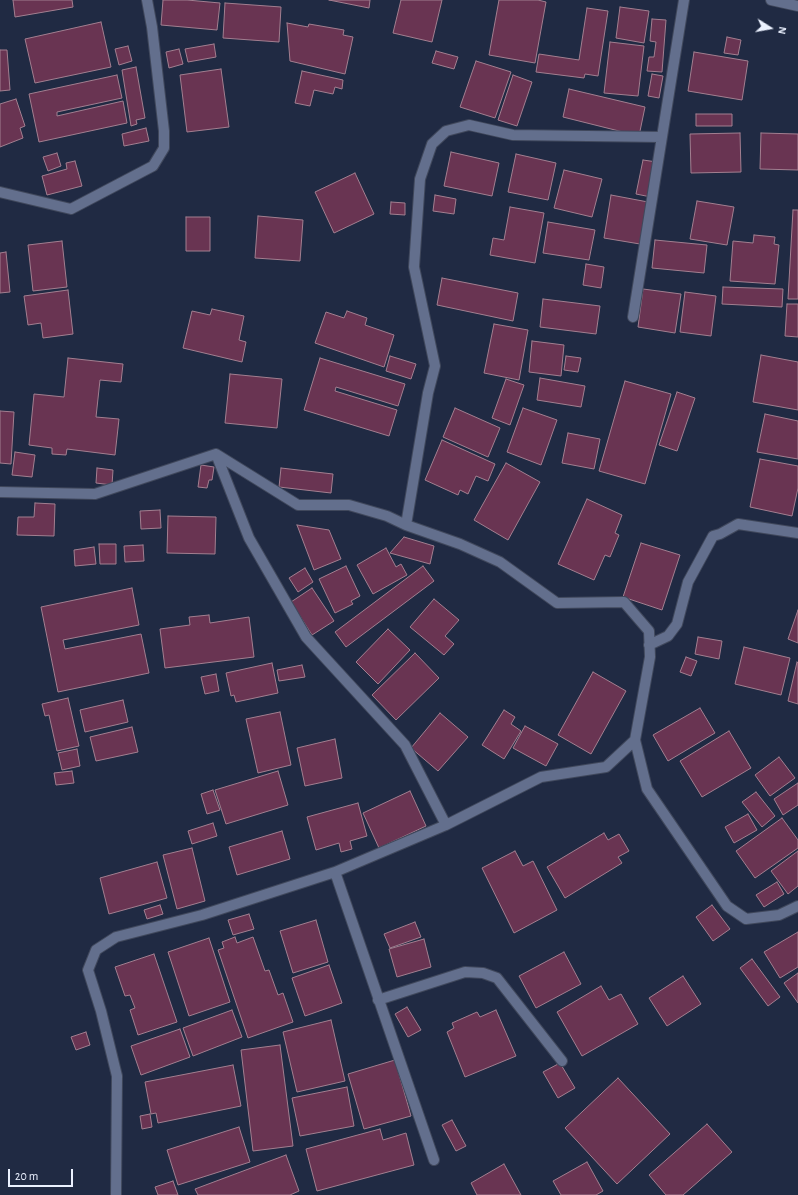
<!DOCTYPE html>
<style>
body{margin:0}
#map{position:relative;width:798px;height:1195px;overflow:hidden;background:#202a43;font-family:"Alegreya Sans",sans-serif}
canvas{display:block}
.north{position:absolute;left:750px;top:8px;width:40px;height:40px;-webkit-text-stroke:3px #202a43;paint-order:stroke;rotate:101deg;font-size:11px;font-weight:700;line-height:16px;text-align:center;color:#ebf1ff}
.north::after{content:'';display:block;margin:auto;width:14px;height:18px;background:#ebf1ff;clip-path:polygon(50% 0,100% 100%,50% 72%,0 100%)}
.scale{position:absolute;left:8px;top:1169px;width:65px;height:18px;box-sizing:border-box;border:2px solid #ebf1ff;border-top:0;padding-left:5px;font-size:12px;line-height:14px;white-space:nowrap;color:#ebf1ff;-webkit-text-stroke:3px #202a43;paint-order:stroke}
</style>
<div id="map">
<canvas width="798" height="1195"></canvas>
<div class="north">N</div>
<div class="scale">20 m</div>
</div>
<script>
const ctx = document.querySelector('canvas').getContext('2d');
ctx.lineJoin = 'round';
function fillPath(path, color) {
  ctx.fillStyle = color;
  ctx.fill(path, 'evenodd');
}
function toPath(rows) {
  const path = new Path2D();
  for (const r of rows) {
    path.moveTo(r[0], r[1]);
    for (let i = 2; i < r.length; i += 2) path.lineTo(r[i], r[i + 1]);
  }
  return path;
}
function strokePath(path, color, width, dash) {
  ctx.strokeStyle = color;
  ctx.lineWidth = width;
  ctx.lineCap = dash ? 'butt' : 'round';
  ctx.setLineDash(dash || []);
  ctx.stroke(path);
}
const building = toPath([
 [13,0,72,0,73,7,15,17,13,0],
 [163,0,187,0,220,3,217,30,161,25,163,0],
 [329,0,370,0,369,8,329,0],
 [401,0,442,0,432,42,393,33,401,0],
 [499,0,538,0,546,2,535,63,489,55,499,0],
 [225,3,281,7,279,42,223,38,225,3],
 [620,7,649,11,644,43,616,38,620,7],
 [587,8,608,11,598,76,585,74,584,78,536,72,539,54,579,60,587,8],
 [652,19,666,20,662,72,647,71,649,57,654,57,656,42,650,41,652,19],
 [101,22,111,67,35,83,25,39,101,22],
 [287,23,308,27,309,24,344,30,343,35,353,37,345,74,290,61,287,23],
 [727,37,741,40,738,55,724,53,727,37],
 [610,42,644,46,638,96,604,93,610,42],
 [214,44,216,57,188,62,185,49,214,44],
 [128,46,132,61,119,65,115,49,128,46],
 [179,49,183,64,169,68,166,52,179,49],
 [0,50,7,50,10,90,0,91,0,50],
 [436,51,458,57,454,69,432,63,436,51],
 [694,52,748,61,742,100,688,91,694,52],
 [476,61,511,72,495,118,460,107,476,61],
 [136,67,145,118,136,120,137,124,131,126,122,70,136,67],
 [221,69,229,127,187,132,180,75,221,69],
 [302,71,343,80,342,89,335,87,333,94,314,90,310,106,295,103,302,71],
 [652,74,663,76,659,98,648,96,652,74],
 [117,75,122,98,57,112,57,116,123,101,127,123,39,142,29,94,117,75],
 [513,75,532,82,517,126,498,120,513,75],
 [569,89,645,107,639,136,563,117,569,89],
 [16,99,25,126,20,128,23,138,0,147,0,104,16,99],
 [696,114,732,114,732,126,696,126,696,114],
 [146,128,149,141,124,146,122,134,146,128],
 [740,133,741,172,691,173,690,134,740,133],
 [761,133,798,134,798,170,760,169,761,133],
 [451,152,499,163,492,196,444,186,451,152],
 [57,153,61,166,48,171,43,157,57,153],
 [516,154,556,163,548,200,508,192,516,154],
 [643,160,657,162,651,197,636,194,643,160],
 [75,161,82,186,47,195,42,176,67,169,66,163,75,161],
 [564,170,602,179,592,217,554,208,564,170],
 [355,173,374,214,334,233,315,192,355,173],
 [435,195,456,199,454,214,433,211,435,195],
 [611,195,648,202,640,244,604,238,611,195],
 [697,201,734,207,727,245,690,239,697,201],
 [391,202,405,203,405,215,390,214,391,202],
 [510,207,544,213,535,263,490,255,493,238,504,240,510,207],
 [793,210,798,210,798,299,788,299,793,210],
 [258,216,303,220,300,261,255,258,258,216],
 [186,217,210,217,210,251,186,251,186,217],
 [548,222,595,230,589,260,543,253,548,222],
 [754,235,775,237,774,244,779,245,775,284,730,281,733,241,753,243,754,235],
 [655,240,707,245,704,273,652,268,655,240],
 [62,241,67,287,33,291,28,245,62,241],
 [6,252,10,292,0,293,0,253,6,252],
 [586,264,604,267,601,288,583,285,586,264],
 [442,278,518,293,513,321,437,305,442,278],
 [723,287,783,289,782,307,722,304,723,287],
 [643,289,681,294,675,333,638,327,643,289],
 [68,290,73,334,43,338,41,323,28,325,24,296,68,290],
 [685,292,716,296,711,336,680,332,685,292],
 [543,299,600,306,596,334,540,327,543,299],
 [787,304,798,304,798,337,785,336,787,304],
 [212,309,244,316,239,340,246,342,242,362,183,348,192,311,210,315,212,309],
 [347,311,367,318,365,325,394,335,384,367,315,343,326,312,344,318,347,311],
 [494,324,528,330,519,380,484,373,494,324],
 [532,341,564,345,561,376,529,372,532,341],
 [761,355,798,362,798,410,753,402,761,355],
 [390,356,416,364,411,379,386,371,390,356],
 [566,356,581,358,578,372,564,370,566,356],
 [68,358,123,364,121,382,100,380,96,417,119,419,115,455,67,449,66,455,52,454,52,448,29,445,34,394,64,397,68,358],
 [320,358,405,384,398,406,336,387,335,391,397,410,389,436,304,410,320,358],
 [230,374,282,379,277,428,225,423,230,374],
 [540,378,585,386,581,407,537,400,540,378],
 [506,379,524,385,510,425,492,418,506,379],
 [625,381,671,394,645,484,599,471,625,381],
 [677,392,695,398,677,451,659,445,677,392],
 [455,408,500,428,488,457,443,437,455,408],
 [523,408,557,420,541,465,507,452,523,408],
 [0,411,14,412,11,464,0,463,0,411],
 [765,414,798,421,798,459,757,452,765,414],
 [568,433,600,439,594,469,562,463,568,433],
 [442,440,495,464,488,481,476,476,468,494,460,490,458,495,425,480,442,440],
 [15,452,35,455,32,477,12,475,15,452],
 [760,459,798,466,798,488,792,516,750,507,760,459],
 [506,463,540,482,508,540,474,520,506,463],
 [201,465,214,467,212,480,209,480,207,488,198,487,201,465],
 [97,468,113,470,112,485,96,483,97,468],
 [281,468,333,474,331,493,279,487,281,468],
 [587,499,622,515,615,533,619,535,610,557,605,555,594,580,558,564,587,499],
 [35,503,55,504,54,536,17,535,18,517,34,517,35,503],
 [160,510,161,528,141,529,140,511,160,510],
 [168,516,216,517,215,554,167,553,168,516],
 [297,525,329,530,341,559,314,570,297,525],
 [404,537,434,546,430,564,390,553,404,537],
 [641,543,680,555,662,610,623,597,641,543],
 [99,544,116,544,116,564,100,564,99,544],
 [143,545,144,561,125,562,124,546,143,545],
 [94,547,96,564,75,566,74,550,94,547],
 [386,548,396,567,401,564,407,575,373,594,357,565,386,548],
 [346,566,360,596,351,601,353,604,335,613,319,579,346,566],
 [423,566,434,581,346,647,335,632,423,566],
 [305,568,313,582,298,592,289,578,305,568],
 [132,588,139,625,63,640,65,649,141,634,149,673,58,692,41,607,132,588],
 [312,588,334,621,312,635,291,602,312,588],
 [434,599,459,620,445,636,454,644,444,655,410,627,434,599],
 [798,610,798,643,788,639,798,610],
 [209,615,210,623,249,617,254,657,165,668,160,629,190,625,189,617,209,615],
 [388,629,410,650,378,684,356,662,388,629],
 [698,637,722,641,719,659,695,654,698,637],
 [744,647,790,658,781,695,735,684,744,647],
 [415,653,439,678,396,720,372,695,415,653],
 [686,657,697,661,691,676,680,672,686,657],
 [797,662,798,663,798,704,788,701,797,662],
 [272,663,278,693,236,702,234,695,231,696,226,673,272,663],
 [302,665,305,677,279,681,277,670,302,665],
 [593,672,626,691,591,754,558,735,593,672],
 [216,674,219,691,205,694,201,677,216,674],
 [68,698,79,746,57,751,49,715,45,716,42,704,68,698],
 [123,700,128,722,85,732,80,710,123,700],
 [700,708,715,733,668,761,653,735,700,708],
 [504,710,515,717,511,724,521,731,504,759,482,745,504,710],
 [280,712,291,765,258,773,246,719,280,712],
 [440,713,468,737,438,771,411,748,440,713],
 [525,726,558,744,546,766,513,748,525,726],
 [132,727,138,752,96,761,90,737,132,727],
 [729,731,751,768,702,797,680,761,729,731],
 [335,739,342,778,305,786,297,748,335,739],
 [77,749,80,766,62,770,58,753,77,749],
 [779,757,795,778,770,796,755,775,779,757],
 [72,771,74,783,56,785,54,773,72,771],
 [278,771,288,805,226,824,215,790,278,771],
 [798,783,798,805,783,815,774,799,798,783],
 [213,790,220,810,207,814,201,794,213,790],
 [410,791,426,826,379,848,363,813,410,791],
 [756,792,775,816,762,827,742,802,756,792],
 [358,803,367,836,350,841,352,849,341,852,339,843,316,850,307,817,358,803],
 [748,814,757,830,734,843,725,827,748,814],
 [782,818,798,840,798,848,755,878,736,851,782,818],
 [213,823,217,836,192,844,188,831,213,823],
 [282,831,290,859,237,875,229,847,282,831],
 [604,833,608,840,619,834,629,851,618,857,622,863,565,898,547,867,604,833],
 [192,848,205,901,177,909,163,855,192,848],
 [515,851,523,866,533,861,557,910,514,933,482,868,515,851],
 [798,851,798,886,788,894,771,871,798,851],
 [157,862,167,898,109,914,100,878,157,862],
 [777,882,784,894,764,907,756,895,777,882],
 [160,905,163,914,147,919,144,910,160,905],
 [712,905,730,929,713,941,696,917,712,905],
 [249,914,254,929,233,935,228,920,249,914],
 [316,920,328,962,293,973,280,931,316,920],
 [415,922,421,937,390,948,384,934,415,922],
 [798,932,798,967,780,978,764,952,798,932],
 [235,937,237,943,253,937,265,971,269,970,278,995,283,993,293,1022,248,1038,218,950,224,948,222,942,235,937],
 [209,938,230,1002,189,1016,168,952,209,938],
 [424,939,431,967,397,977,389,949,424,939],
 [564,952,581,984,536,1008,519,976,564,952],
 [154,954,177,1022,138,1035,130,1010,135,1008,130,995,125,996,115,967,154,954],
 [752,959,780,997,768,1006,740,968,752,959],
 [329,965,342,1003,305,1016,292,978,329,965],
 [798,973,798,1003,784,983,798,973],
 [683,976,701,1004,667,1026,649,998,683,976],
 [601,986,609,1000,621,994,638,1024,582,1056,557,1012,601,986],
 [407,1007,421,1030,408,1037,395,1014,407,1007],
 [232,1010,242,1037,193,1056,183,1028,232,1010],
 [496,1010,516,1056,465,1077,447,1032,454,1028,452,1023,477,1012,480,1017,496,1010],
 [331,1020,345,1081,297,1092,283,1032,331,1020],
 [180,1029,190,1057,141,1075,131,1046,180,1029],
 [86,1032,90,1045,76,1050,71,1037,86,1032],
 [280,1045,293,1146,253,1151,241,1050,280,1045],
 [395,1060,411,1116,364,1129,348,1074,395,1060],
 [560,1063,575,1088,558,1098,543,1072,560,1063],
 [233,1065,241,1106,158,1123,156,1113,151,1114,145,1082,233,1065],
 [618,1078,670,1134,617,1184,565,1128,618,1078],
 [347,1087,354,1126,300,1136,292,1098,347,1087],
 [150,1114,152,1127,142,1129,140,1116,150,1114],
 [452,1120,466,1146,456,1151,442,1125,452,1120],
 [707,1124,732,1152,683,1195,666,1195,649,1175,707,1124],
 [239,1127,250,1162,178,1185,167,1150,239,1127],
 [380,1129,383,1140,406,1133,414,1165,317,1191,306,1149,380,1129],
 [286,1155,299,1191,290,1195,198,1195,195,1189,286,1155],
 [587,1162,603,1191,596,1195,561,1195,553,1181,587,1162],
 [504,1164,521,1195,477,1195,471,1183,504,1164],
 [173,1181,178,1195,158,1195,155,1187,173,1181]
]);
fillPath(building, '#693452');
strokePath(building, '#a27f90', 1);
const minor = toPath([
 [771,0,798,6],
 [0,192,71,209,153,166,164,148,164,131,152,27,147,0],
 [633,317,684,0],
 [216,454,249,538,306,637,405,745,446,825],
 [0,492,95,494,216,454,298,505,349,505,387,516,406,525,460,544,500,562,557,603,624,602,649,631,650,657,635,740,647,789,727,906,746,919,779,915,798,906],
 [406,525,428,393,435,366,414,267,420,179,432,144,446,131,469,125,513,135,662,137],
 [649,645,668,636,677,624,688,582,713,536,720,534,738,524,798,533],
 [335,872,434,1160],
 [378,1000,465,972,483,973,497,978,562,1061],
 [116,1195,117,1076,101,1011,88,970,96,950,116,937,202,915,335,872,446,825,541,777,606,767,635,740]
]);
strokePath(minor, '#40485c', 12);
strokePath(minor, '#636f8d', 10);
</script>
